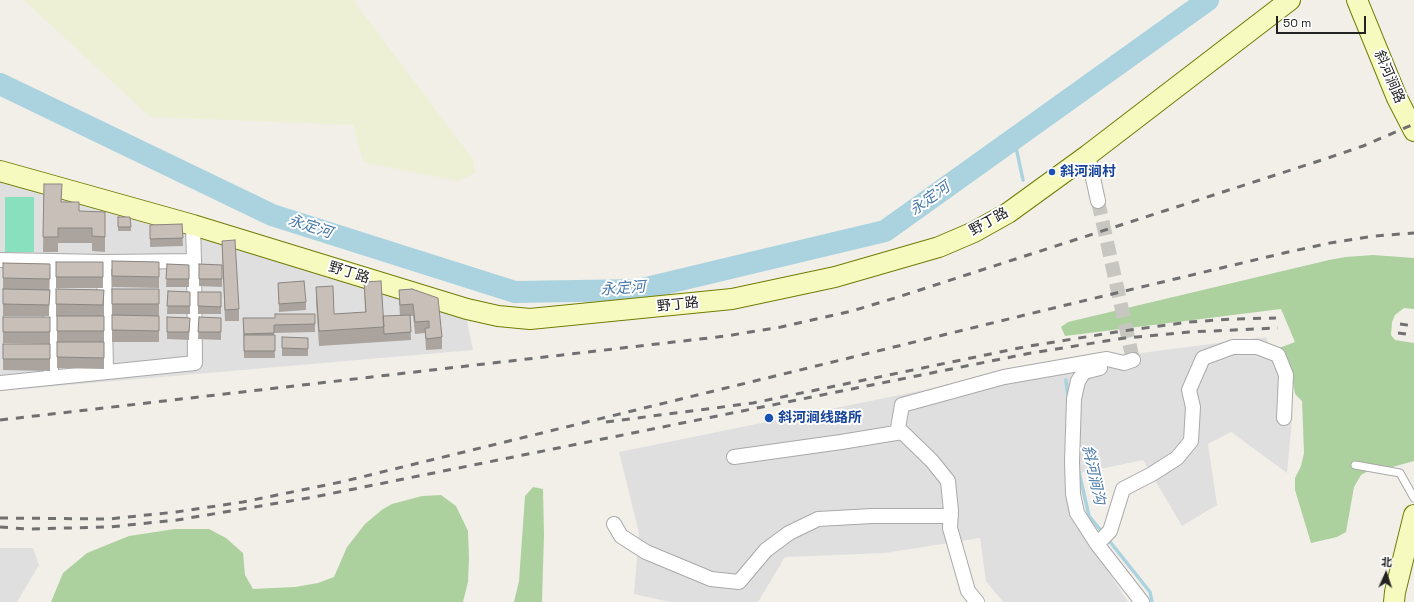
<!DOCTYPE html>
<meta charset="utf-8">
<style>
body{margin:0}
#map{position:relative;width:1414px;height:602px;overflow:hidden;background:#f2efe9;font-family:"Space Grotesk","Noto Sans SC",sans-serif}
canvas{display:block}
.north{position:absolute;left:1366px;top:554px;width:40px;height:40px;-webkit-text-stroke:3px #fff;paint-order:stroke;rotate:3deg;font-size:11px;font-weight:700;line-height:16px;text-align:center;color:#222}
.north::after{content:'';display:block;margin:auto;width:14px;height:18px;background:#222;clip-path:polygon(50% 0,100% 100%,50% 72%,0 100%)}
.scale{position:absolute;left:1276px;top:16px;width:90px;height:18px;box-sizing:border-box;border:2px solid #222;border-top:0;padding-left:5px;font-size:12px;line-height:14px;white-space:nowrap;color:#222;-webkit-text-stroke:3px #fff;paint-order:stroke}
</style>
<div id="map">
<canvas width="1414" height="602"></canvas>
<div class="north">北</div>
<div class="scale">50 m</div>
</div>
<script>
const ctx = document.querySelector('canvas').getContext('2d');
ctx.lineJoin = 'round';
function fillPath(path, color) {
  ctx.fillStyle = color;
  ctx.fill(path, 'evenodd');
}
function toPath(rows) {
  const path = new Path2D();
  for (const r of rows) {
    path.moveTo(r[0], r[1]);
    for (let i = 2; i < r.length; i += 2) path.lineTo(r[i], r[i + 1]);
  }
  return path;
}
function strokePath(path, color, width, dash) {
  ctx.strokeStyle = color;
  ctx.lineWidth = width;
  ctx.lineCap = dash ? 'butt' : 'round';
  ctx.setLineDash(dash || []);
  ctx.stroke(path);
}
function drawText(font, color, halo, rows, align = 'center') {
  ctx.font = font + ' "Space Grotesk","Noto Sans SC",sans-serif';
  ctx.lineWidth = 4;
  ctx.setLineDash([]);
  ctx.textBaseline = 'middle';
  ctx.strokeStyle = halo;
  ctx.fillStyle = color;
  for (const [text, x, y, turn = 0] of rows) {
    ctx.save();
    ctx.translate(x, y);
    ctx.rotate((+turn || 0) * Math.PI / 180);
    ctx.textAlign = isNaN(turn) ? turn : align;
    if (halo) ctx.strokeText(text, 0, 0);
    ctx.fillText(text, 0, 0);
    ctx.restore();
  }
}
fillPath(toPath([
 [0,178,466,316,473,350,0,391],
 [1266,337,1292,419,1287,473,1231,432,1208,444,1217,505,1182,526,1143,460,1081,473,1080,528,1128,602,1003,602,986,581,980,538,885,553,785,557,758,602,670,602,634,594,639,533,619,452,1047,365],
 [0,548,33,548,39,565,17,602,0,602]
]), '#e0dfdf');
fillPath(toPath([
 [22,0,353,0,473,159,475,173,458,181,363,162,353,125,150,117,27,3]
]), '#eef0d5');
fillPath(toPath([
 [1373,255,1414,258,1414,309,1404,308,1395,315,1392,322,1391,335,1395,340,1414,343,1414,461,1389,468,1368,471,1361,475,1354,487,1346,532,1337,537,1311,543,1295,490,1295,478,1301,466,1304,453,1302,401,1295,394,1289,361,1279,348,1295,342,1281,309,1065,336,1061,327,1068,322,1329,260,1346,257],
 [533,487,543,489,544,534,542,602,514,602,519,581,525,496],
 [441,495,456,506,468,531,469,558,468,582,463,602,51,602,63,573,87,553,129,536,175,529,209,529,226,538,243,553,245,575,253,589,295,587,318,583,334,577,347,547,365,524,383,509,392,504,422,496]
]), '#add19e');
fillPath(toPath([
 [5,197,34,197,34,252,5,252]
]), '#88e0be');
strokePath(toPath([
 [1014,138,1023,180],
 [1066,380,1068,398],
 [1079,472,1089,516,1103,533],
 [1107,538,1150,592,1152,602]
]), '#aad3df', 3.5);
strokePath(toPath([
 [0,84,272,215,515,292,638,290,885,231,1208,0]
]), '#aad3df', 22);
strokePath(toPath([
 [1098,201,1133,360]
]), '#c8c6c1', 14, [14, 7]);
const lane = toPath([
 [1355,465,1400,473,1414,498]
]);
const street = toPath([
 [1088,155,1098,201],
 [0,260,104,262,194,261,193,225],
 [104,262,106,372],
 [51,378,51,261],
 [0,383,195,363,194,261],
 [734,457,841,442,902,432],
 [614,524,621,536,646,552,711,579,739,582,766,550,789,533,818,519,872,516,951,516],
 [1097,544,1077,513,1073,494,1072,462,1074,399,1078,381,1084,372,1100,368],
 [977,602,968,591,950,528,951,511,948,481,932,461,898,428,902,405,1004,377,1107,359,1124,363,1133,360],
 [1142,602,1097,544,1110,531,1123,489,1152,474,1177,458,1191,441,1193,407,1189,390,1203,358,1233,347,1257,347,1278,355,1286,375,1284,418]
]);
const secondary = toPath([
 [1357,0,1397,98,1414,131],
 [0,171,193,225,467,309,498,316,530,319,732,299,835,277,939,247,974,232,1008,213,1088,155,1290,0],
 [1394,602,1395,592,1414,515]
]);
strokePath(lane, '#a9a9a9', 9);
strokePath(street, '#a9a9a9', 16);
strokePath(secondary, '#707d05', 22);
strokePath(lane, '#fff', 7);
strokePath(street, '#fff', 14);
strokePath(secondary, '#f7fabf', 20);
strokePath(toPath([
 [1400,324,1414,326],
 [1398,333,1414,335],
 [0,420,726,336,781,327,852,311,895,298,1328,158,1363,146,1414,124],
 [606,422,753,403,1029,346,1123,331,1189,322,1233,319,1276,318],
 [0,518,109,519,176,512,243,502,341,482,1066,305,1284,253,1330,243,1375,236,1414,233],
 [0,527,27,529,109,527,177,520,314,497,1031,353,1125,338,1189,332,1278,328]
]), '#707070', 3, [8, 8]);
fillPath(toPath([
 [44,184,62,202,79,211,105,212,105,252,92,251,92,243,58,243,58,252,43,252],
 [118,217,130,217,131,231,118,231],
 [182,224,183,246,150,247,150,225],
 [222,241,239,309,239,321,225,321,222,252],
 [112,261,159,262,159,288,112,287],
 [56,262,103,262,103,288,56,288],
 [3,263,50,264,49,316,3,316],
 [167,264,189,265,189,287,166,287],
 [199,264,222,265,222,287,199,286],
 [364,282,383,316,400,316,399,302,399,290,412,289,442,337,442,349,426,350,425,333,415,334,413,316,410,316,411,340,319,346,316,302,316,287,334,314,365,312],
 [278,283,306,302,306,310,279,312],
 [56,289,104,290,104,369,57,368,57,316,101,316,56,316],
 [112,289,159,289,159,342,112,342],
 [168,291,190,292,190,314,167,314],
 [198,292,221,292,221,314,198,314],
 [315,314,315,332,274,333,275,358,244,358,243,318,275,318],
 [3,317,50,317,50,344,3,343],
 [167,317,190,318,189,340,167,339],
 [199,317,221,318,221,340,198,339],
 [282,337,308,338,308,356,282,356],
 [3,344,50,344,50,371,3,370]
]), '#aba49e');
const building = toPath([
 [44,184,62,184,61,202,79,202,79,211,105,212,105,237,92,236,92,228,58,228,58,237,43,237,44,184],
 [118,217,130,217,131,227,118,227,118,217],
 [182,224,183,238,150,239,150,225,182,224],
 [235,240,239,309,225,310,222,241,235,240],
 [112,261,159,262,159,277,112,276,112,261],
 [56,262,103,262,103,277,56,277,56,262],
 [3,263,50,264,50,279,3,278,3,263],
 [167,264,189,265,189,279,166,279,167,264],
 [199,264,222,265,222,279,199,279,199,264],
 [304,281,306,302,279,304,278,283,304,281],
 [381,281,384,327,319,331,316,287,333,286,334,314,366,312,364,282,381,281],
 [3,289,50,290,49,305,3,304,3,289],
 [56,289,104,290,103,305,56,304,56,289],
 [112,289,159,289,159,304,112,304,112,289],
 [412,289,438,298,442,337,426,339,425,328,429,328,429,321,415,322,413,304,400,305,399,290,412,289],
 [168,291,190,292,190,306,167,306,168,291],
 [198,292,221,292,221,307,198,306,198,292],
 [275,314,315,314,315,324,274,325,274,333,244,334,243,318,275,318,275,314],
 [112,315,159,316,159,331,112,330,112,315],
 [410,315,411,332,384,334,383,316,410,315],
 [57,316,104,316,104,331,57,331,57,316],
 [3,317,50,317,50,332,3,332,3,317],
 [167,317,190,318,189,332,167,332,167,317],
 [199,317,221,318,221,332,198,332,199,317],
 [244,335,275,335,275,351,244,351,244,335],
 [282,337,308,338,308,349,282,348,282,337],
 [57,342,104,342,104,358,57,357,57,342],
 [3,344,50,344,50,359,3,359,3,344]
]);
fillPath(building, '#c7bfb8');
strokePath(building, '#8b8681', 1);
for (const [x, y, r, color] of [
 [1052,172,4,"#1a4fb4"],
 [769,418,5,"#1a4fb4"]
]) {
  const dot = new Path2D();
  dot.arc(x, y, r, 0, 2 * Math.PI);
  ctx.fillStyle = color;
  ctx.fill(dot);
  strokePath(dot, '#fff', 1.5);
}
drawText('14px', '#222', '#fff', [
 ["斜河涧路",1389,77,67],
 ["野丁路",989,222,-29],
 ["野丁路",349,273,17],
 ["野丁路",678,305,-6]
]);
drawText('bold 14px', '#164399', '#fff', [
 ["斜河涧村",1060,172],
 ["斜河涧线路所",778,418]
], 'left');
drawText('italic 15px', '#4a7aab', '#fff', [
 ["永定河",930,199,-36],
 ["永定河",310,227,18],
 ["永定河",623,289,-4],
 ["斜河涧沟",1093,475,78]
]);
</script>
